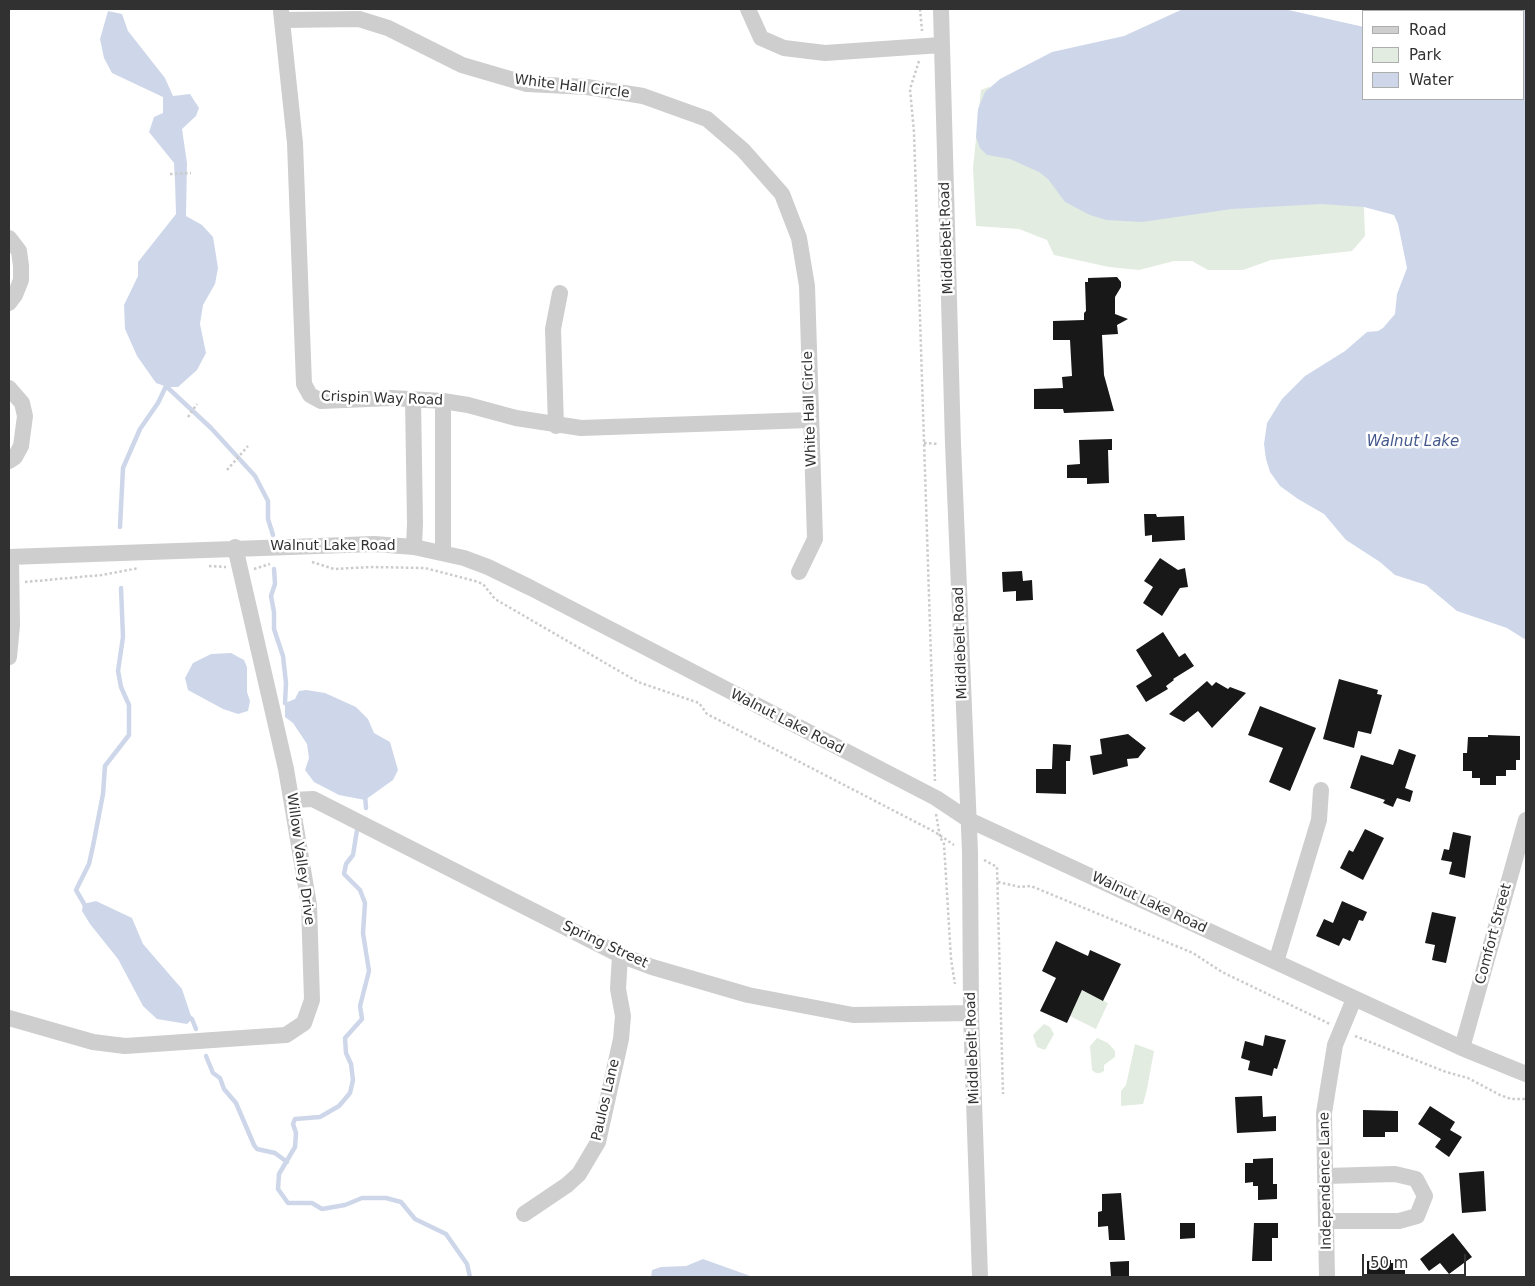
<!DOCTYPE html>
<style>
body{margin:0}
#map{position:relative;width:1535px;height:1286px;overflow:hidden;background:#fff;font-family:"DejaVu Sans",sans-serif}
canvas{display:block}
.frame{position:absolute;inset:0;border:10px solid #313131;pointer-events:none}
.legend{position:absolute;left:1362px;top:10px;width:162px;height:90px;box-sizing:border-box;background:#fff;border:1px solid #adadad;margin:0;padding:6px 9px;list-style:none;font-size:15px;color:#313131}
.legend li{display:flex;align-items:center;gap:10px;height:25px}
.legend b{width:25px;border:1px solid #adadad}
.scale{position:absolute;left:1362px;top:1254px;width:104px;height:22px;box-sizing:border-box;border:2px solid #313131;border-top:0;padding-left:6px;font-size:15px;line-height:18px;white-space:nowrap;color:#313131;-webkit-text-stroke:4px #fff;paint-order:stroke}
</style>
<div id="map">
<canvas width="1535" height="1286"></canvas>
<div class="frame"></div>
<ul class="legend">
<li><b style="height:6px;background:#cecece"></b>Road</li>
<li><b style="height:14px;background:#e3ece0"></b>Park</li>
<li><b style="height:14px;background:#ced7ea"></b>Water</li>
</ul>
<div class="scale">50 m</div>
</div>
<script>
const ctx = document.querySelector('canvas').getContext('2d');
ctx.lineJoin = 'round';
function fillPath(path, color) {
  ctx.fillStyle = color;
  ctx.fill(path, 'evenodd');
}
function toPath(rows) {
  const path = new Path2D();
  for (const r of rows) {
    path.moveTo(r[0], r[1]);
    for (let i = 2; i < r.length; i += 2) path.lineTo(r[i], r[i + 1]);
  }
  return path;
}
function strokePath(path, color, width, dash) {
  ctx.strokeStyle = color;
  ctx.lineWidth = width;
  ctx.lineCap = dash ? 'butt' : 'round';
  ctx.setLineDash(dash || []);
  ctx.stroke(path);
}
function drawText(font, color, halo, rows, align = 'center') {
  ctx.font = font + ' "DejaVu Sans",sans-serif';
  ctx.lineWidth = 5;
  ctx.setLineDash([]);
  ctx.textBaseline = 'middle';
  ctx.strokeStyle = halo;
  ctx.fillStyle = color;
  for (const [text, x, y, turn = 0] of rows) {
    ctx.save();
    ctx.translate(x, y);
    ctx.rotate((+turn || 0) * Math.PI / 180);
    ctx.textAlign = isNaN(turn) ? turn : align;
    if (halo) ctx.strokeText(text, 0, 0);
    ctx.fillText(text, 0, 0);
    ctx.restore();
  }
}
fillPath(toPath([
 [989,87,1364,207,1365,236,1352,251,1271,260,1243,270,1208,270,1192,261,1174,261,1139,270,1109,267,1054,255,1047,240,1019,229,976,226,973,168,981,90],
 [1082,990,1108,1003,1096,1029,1070,1016],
 [1044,1024,1050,1027,1054,1034,1045,1050,1037,1047,1033,1035],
 [1097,1038,1108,1043,1115,1051,1115,1057,1104,1065,1104,1071,1100,1073,1096,1073,1092,1070,1090,1046],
 [1135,1044,1154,1051,1147,1089,1143,1104,1121,1106,1121,1091,1126,1085]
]), '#e3ece0');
fillPath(toPath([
 [1183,9,1284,9,1364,27,1364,99,1524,99,1524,11,1385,11,1384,9,1526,9,1526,640,1507,628,1457,611,1426,585,1395,575,1380,562,1346,540,1324,514,1298,499,1280,486,1270,472,1266,459,1264,444,1267,423,1282,399,1305,376,1345,351,1367,332,1378,331,1383,328,1395,314,1397,294,1407,268,1398,224,1394,215,1364,207,1321,204,1232,209,1142,222,1106,220,1090,215,1065,202,1048,179,1039,172,1010,159,987,155,980,148,976,137,978,109,985,92,1000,79,1052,52,1124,36],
 [108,11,122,14,128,31,165,78,173,96,190,94,199,108,196,116,182,129,187,163,186,216,202,225,213,237,218,268,215,284,203,305,200,324,206,353,197,370,178,387,167,387,156,383,137,356,125,329,124,305,138,276,138,262,176,214,175,181,174,163,149,132,154,117,163,113,163,97,112,73,104,58,100,39],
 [231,653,244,660,247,667,247,692,250,701,248,711,238,714,223,709,188,690,185,678,193,663,211,654],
 [306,690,325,693,356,707,368,719,374,733,390,742,398,770,393,780,365,800,339,795,314,782,305,770,309,758,307,744,293,723,285,717,285,703,295,699,299,691],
 [96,901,132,918,143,944,182,989,192,1019,187,1024,157,1019,143,1006,118,959,90,924,82,911,83,904],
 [703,1259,753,1277,651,1277,652,1270,661,1267,686,1266]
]), '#ced7ea');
strokePath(toPath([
 [167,387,211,428,255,476,268,501,268,519,273,535],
 [120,527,123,468,140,429,158,403,168,382],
 [274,569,275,584,271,596,274,612,274,629,283,656,286,683,285,703,290,706],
 [365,795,366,808],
 [357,830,353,855,346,864,344,874,360,890,365,903,363,933,369,971,360,1006,362,1019,345,1038,346,1053,351,1064,353,1080,350,1093,339,1106,320,1117,295,1119,293,1124,296,1133,295,1147,279,1174,278,1189,288,1203,312,1203,322,1209,345,1205,362,1198,386,1198,401,1202,415,1219,446,1234,467,1264,470,1277],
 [87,909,76,890,89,864,93,846,103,794,105,766,129,735,129,705,121,687,118,671,123,637,121,588],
 [188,1016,192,1019,196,1029],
 [206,1056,213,1073,220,1078,224,1089,236,1103,254,1145,257,1149,275,1153,287,1162]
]), '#ced7ea', 4.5);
fillPath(toPath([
 [1117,277,1121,282,1121,287,1115,297,1115,314,1128,319,1117,325,1118,334,1102,335,1104,375,1114,411,1064,413,1063,409,1034,409,1034,389,1063,388,1062,377,1072,376,1070,340,1053,340,1053,321,1084,320,1084,313,1086,311,1085,282,1088,282,1088,278],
 [1112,439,1112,450,1108,450,1109,483,1087,484,1087,478,1067,478,1067,465,1080,464,1079,440],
 [1144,514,1156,514,1157,517,1184,516,1185,540,1152,542,1152,535,1145,536],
 [1160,558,1178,570,1185,568,1188,587,1180,588,1162,616,1143,603,1153,587,1144,581],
 [1022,571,1023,581,1032,580,1033,600,1016,601,1016,591,1003,592,1002,572],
 [1163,632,1179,657,1185,653,1194,666,1173,679,1174,680,1166,686,1168,689,1146,702,1136,686,1152,676,1136,650],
 [1339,679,1378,690,1377,694,1382,695,1371,734,1358,731,1354,748,1323,739],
 [1207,681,1212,686,1216,682,1228,689,1230,687,1246,693,1212,728,1198,711,1184,722,1169,714],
 [1260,706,1316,728,1290,791,1269,782,1283,748,1248,735],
 [1128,734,1146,748,1138,758,1127,759,1128,766,1093,775,1090,756,1102,754,1100,739],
 [1488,735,1520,736,1520,760,1516,760,1516,770,1506,770,1506,776,1496,776,1496,785,1480,785,1480,778,1472,778,1472,771,1463,771,1463,753,1467,753,1468,737,1488,737],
 [1053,744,1071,745,1070,761,1066,761,1066,794,1036,793,1036,769,1052,769],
 [1399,749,1416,755,1405,788,1413,791,1410,802,1397,798,1393,807,1383,803,1385,800,1350,788,1361,755,1393,765],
 [1365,829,1384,838,1363,880,1340,868,1349,850,1353,852],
 [1453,832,1471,836,1465,878,1449,874,1452,862,1441,860,1444,849,1449,850],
 [1342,901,1367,912,1363,921,1359,920,1350,941,1343,938,1339,946,1316,936,1324,919,1333,923],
 [1432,912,1456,917,1446,963,1432,960,1435,945,1425,943],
 [1056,941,1088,956,1090,950,1121,964,1103,1001,1082,990,1067,1023,1040,1011,1056,978,1042,971],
 [1265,1035,1286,1040,1277,1069,1274,1068,1272,1076,1248,1070,1250,1061,1241,1058,1245,1041,1263,1046],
 [1262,1096,1263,1117,1276,1116,1276,1131,1237,1133,1235,1097],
 [1430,1106,1455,1122,1450,1130,1462,1137,1449,1157,1435,1147,1441,1139,1418,1124],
 [1363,1110,1398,1111,1398,1132,1385,1132,1385,1137,1363,1137],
 [1273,1158,1273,1184,1277,1184,1277,1199,1258,1200,1258,1186,1253,1186,1253,1182,1245,1183,1245,1163,1253,1163,1253,1159],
 [1484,1171,1486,1211,1462,1213,1459,1173],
 [1121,1193,1125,1240,1109,1240,1108,1226,1098,1227,1098,1212,1102,1211,1102,1194],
 [1180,1223,1195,1223,1195,1238,1180,1239],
 [1254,1223,1278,1223,1278,1238,1272,1238,1272,1261,1252,1261],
 [1453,1233,1472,1257,1449,1274,1440,1263,1429,1271,1420,1259],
 [1391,1260,1391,1263,1405,1263,1405,1277,1367,1277,1367,1261],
 [1129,1261,1129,1277,1111,1277,1110,1262]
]), '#181818');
strokePath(toPath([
 [920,9,922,31],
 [919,61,910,89,914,132,935,781],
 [170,174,191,173],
 [188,417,197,404],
 [924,443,939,444],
 [227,470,248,446],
 [312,562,334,569,371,567,425,568,475,581,483,584,495,599,638,682,699,703,707,714,935,832,954,845],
 [209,566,226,567],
 [254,569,270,564],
 [25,582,102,575,139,568],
 [936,814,940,837,944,844,951,959,955,984],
 [984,860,997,867,1003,1094],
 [998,882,1020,887,1031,886,1193,953,1222,972,1330,1024],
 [1355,1036,1446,1072,1468,1078,1500,1095,1511,1099,1526,1099]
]), '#cbcbcb', 2.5, [2.5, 2.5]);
strokePath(toPath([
 [748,9,761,38,784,48,825,53,941,45],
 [941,9,953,444,970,852,971,1013,980,1277],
 [281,11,295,143,304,384,310,395,321,401,391,398,443,401,468,405,516,418,581,428,810,420],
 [283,20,359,19,388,28,462,65,527,84,587,87,643,96,707,119,743,150,782,194,799,238,807,286,815,539,799,572],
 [9,238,19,251,21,266,21,280,15,295,9,303],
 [9,388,22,403,25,416,21,446,15,457,9,461],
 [413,399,415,523,414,547],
 [443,401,443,552],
 [556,426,553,329,560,293],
 [9,557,374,544,414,547,464,558,488,567,531,588,936,798,969,820,1462,1048,1526,1074],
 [9,657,12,625,11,557],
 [292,800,313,799,620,955,652,967,748,995,853,1015,971,1013],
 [1276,962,1319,820,1321,790],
 [9,1018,93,1042,125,1046,286,1035,304,1023,312,1000,309,905,286,769,235,547],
 [1462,1048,1526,820],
 [1326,1176,1395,1174,1416,1179,1425,1196,1417,1216,1399,1221,1326,1221],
 [524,1214,567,1185,579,1174,598,1142,621,1039,623,1016,618,989,620,955],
 [1327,1277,1324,1113,1335,1045,1354,999]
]), '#cecece', 16);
drawText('14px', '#313131', '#fff', [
 ["White Hall Circle",572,87,7],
 ["Middlebelt Road",947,238,-92],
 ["Crispin Way Road",382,399,2],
 ["White Hall Circle",810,409,-92],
 ["Walnut Lake Road",333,546],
 ["Middlebelt Road",961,643,-92],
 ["Walnut Lake Road",787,722,27],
 ["Willow Valley Drive",300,859,82],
 ["Walnut Lake Road",1149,903,25],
 ["Comfort Street",1494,934,-75],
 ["Spring Street",605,945,25],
 ["Middlebelt Road",973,1048,-92],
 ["Paulos Lane",606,1100,-77],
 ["Independence Lane",1326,1181,-91]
]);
drawText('italic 15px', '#455a8c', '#fff', [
 ["Walnut Lake",1413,442]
]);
</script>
